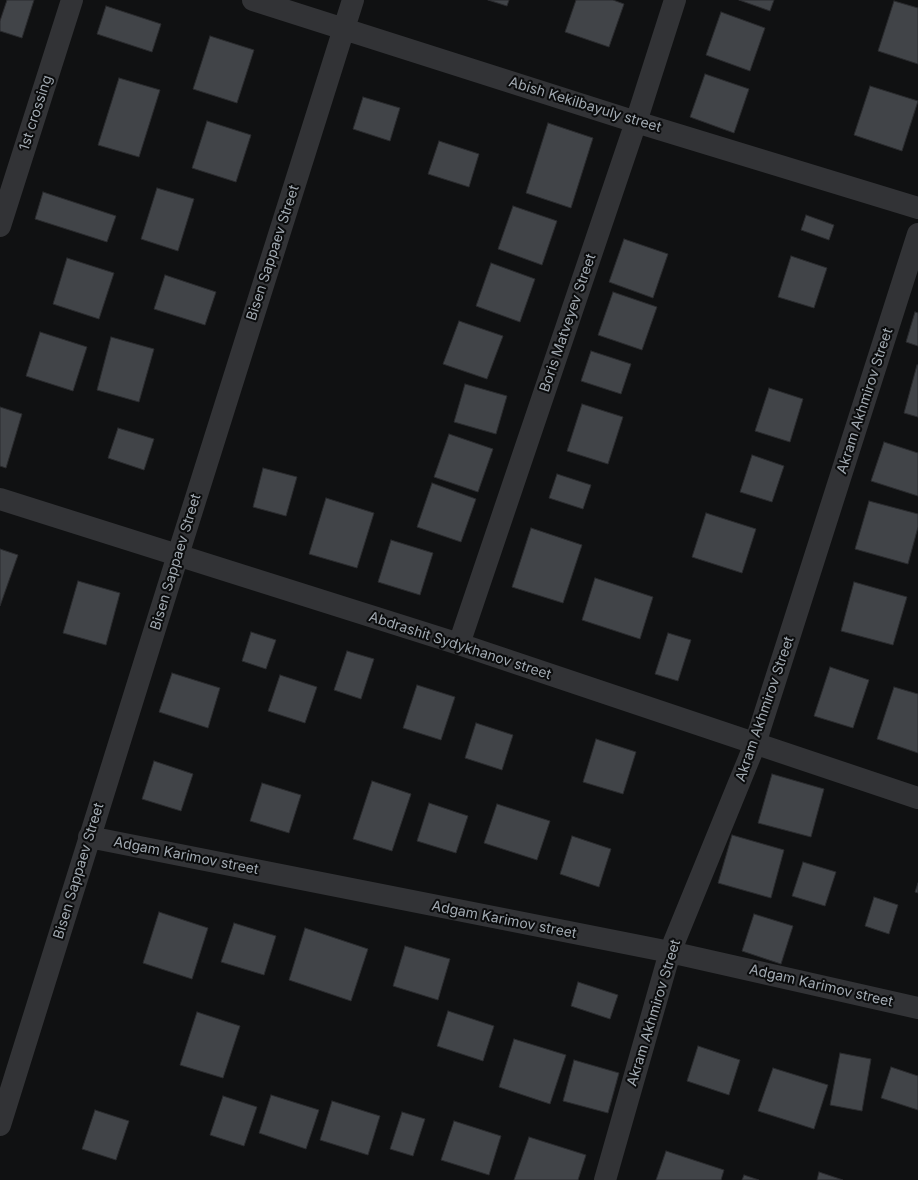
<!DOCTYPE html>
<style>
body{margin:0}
canvas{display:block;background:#101112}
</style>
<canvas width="918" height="1180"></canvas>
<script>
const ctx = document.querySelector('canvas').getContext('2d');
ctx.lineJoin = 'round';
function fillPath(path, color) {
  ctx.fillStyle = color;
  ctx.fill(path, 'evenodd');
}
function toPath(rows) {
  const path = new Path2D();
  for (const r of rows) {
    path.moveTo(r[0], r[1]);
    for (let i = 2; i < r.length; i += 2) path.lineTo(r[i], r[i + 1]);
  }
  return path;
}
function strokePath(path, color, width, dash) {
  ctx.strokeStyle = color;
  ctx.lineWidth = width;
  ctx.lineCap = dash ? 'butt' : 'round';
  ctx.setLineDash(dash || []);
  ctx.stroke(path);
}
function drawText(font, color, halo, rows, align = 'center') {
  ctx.font = font + ' Inter,sans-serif';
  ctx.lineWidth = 4;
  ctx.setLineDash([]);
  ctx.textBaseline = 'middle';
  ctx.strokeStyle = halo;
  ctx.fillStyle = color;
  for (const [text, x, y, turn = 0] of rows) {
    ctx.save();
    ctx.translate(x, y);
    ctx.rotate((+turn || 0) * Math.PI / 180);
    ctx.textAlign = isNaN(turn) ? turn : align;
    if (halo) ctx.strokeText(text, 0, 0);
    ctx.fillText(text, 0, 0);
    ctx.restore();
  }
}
const building = toPath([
 [7,0,34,0,22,38,0,31,0,21,7,0],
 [488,0,509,0,507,6,488,0],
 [576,0,613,0,624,4,609,47,565,32,576,0],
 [739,0,774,0,770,11,739,0],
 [894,1,918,8,918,64,878,51,894,1],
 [106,6,161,24,152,52,97,34,106,6],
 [721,12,765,28,750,71,706,55,721,12],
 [210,36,254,50,237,103,193,89,210,36],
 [705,74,749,89,734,133,690,117,705,74],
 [119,78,160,90,139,157,98,145,119,78],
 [870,86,918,101,902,151,854,135,870,86],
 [363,97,400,108,390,141,353,129,363,97],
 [207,121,251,135,236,182,192,168,207,121],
 [548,123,593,138,571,208,526,193,548,123],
 [439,141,479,154,469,187,428,174,439,141],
 [157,188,194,199,178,251,141,239,157,188],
 [43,192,116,216,107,242,35,219,43,192],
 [513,206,557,221,542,265,498,249,513,206],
 [806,215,834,225,829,240,801,230,806,215],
 [624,239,668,254,653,298,609,282,624,239],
 [791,256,827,268,814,308,778,297,791,256],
 [67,258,114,273,99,319,53,304,67,258],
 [491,263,535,279,520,322,476,306,491,263],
 [165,275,216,292,205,325,154,309,165,275],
 [613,292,657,307,642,350,598,335,613,292],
 [915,312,918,313,918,346,906,342,915,312],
 [459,321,503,336,487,379,443,364,459,321],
 [40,332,87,347,73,391,26,376,40,332],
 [111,337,154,349,139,402,97,390,111,337],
 [591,351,631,364,621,394,581,381,591,351],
 [917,365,918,365,918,417,904,413,917,365],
 [465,384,507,396,496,434,454,422,465,384],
 [769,388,803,399,790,442,755,431,769,388],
 [582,404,623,417,608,464,567,451,582,404],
 [0,407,22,414,6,468,0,466,0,407],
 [118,428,154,439,144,470,108,458,118,428],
 [449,434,493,449,478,492,434,477,449,434],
 [884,442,918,453,918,496,871,481,884,442],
 [752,455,784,466,772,502,740,492,752,455],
 [263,468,297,477,286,516,253,507,263,468],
 [557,474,591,485,583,509,549,498,557,474],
 [432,483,476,499,461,542,417,527,432,483],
 [326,498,374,513,357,568,309,554,326,498],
 [869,501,918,514,918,527,908,564,855,549,869,501],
 [706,513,756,529,742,573,692,557,706,513],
 [531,528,582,545,563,603,512,587,531,528],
 [391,540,433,553,420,595,378,582,391,540],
 [0,549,18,555,0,606,0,549],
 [595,578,653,597,640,639,582,620,595,578],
 [78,581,120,593,106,645,63,633,78,581],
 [854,582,907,597,893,645,841,631,854,582],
 [251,632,276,640,266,669,242,661,251,632],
 [668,633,691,640,678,681,655,674,668,633],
 [347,651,374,659,361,699,334,690,347,651],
 [830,667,869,680,853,728,814,716,830,667],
 [172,673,220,688,208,728,159,712,172,673],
 [280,675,317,687,305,723,268,711,280,675],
 [417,685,455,697,441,740,403,728,417,685],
 [894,687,918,694,918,753,877,739,894,687],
 [476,723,513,735,502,770,465,758,476,723],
 [596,739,636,752,623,794,583,782,596,739],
 [154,761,193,774,181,811,142,799,154,761],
 [772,774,824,789,811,837,758,823,772,774],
 [372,781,411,794,392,851,353,839,372,781],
 [262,783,301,795,289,833,250,821,262,783],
 [429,803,468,816,456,853,417,841,429,803],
 [497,804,550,821,537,860,484,843,497,804],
 [732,835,784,850,771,898,718,883,732,835],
 [572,836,611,849,599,887,560,874,572,836],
 [803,862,836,872,825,906,792,896,803,862],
 [918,883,918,893,915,892,918,883],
 [874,897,898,905,889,934,865,926,874,897],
 [159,912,208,928,192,979,143,963,159,912],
 [754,914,793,926,781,964,742,951,754,914],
 [234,923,276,936,264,975,221,962,234,923],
 [305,928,368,949,351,1001,289,980,305,928],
 [405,946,450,959,438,1000,393,986,405,946],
 [578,982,618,995,610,1019,571,1006,578,982],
 [448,1011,494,1026,483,1061,437,1046,448,1011],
 [197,1012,240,1026,223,1078,180,1065,197,1012],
 [514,1039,566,1055,550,1104,499,1087,514,1039],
 [698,1046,740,1060,729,1095,687,1081,698,1046],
 [840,1053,871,1059,862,1111,830,1105,840,1053],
 [574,1060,619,1073,608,1113,563,1101,574,1060],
 [891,1067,918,1076,918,1110,881,1098,891,1067],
 [773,1068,828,1085,814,1129,758,1111,773,1068],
 [271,1095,319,1110,306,1149,259,1133,271,1095],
 [223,1096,257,1107,244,1146,210,1135,223,1096],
 [332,1101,380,1116,368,1155,320,1140,332,1101],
 [95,1110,129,1121,116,1160,82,1149,95,1110],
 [402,1112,425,1119,413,1156,390,1149,402,1112],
 [454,1121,501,1136,489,1175,441,1160,454,1121],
 [529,1137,586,1155,578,1180,514,1180,529,1137],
 [666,1151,724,1170,721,1180,656,1180,666,1151],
 [819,1172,843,1180,817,1180,819,1172],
 [744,1175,759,1180,742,1180,744,1175]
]);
fillPath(building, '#414448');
strokePath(building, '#2a2b2e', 1);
strokePath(toPath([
 [253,0,636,122,918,208],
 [0,226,72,0],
 [0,499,459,644,918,798],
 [459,644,636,122,675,0],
 [89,837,670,952,918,1008],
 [0,1125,178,555,353,0],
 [605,1180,670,952,755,744,918,234]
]), '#323336', 22);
drawText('14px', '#a2aab2', '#0b0c0d', [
 ["Abish Kekilbayuly street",585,105,17],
 ["1st crossing",36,113,-72],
 ["Bisen Sappaev Street",273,253,-72],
 ["Boris Matveyev Street",568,323,-71],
 ["Akram Akhmirov Street",865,401,-72],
 ["Bisen Sappaev Street",176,562,-73],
 ["Abdrashit Sydykhanov street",460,646,18],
 ["Akram Akhmirov Street",765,709,-71],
 ["Adgam Karimov street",186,856,11],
 ["Bisen Sappaev Street",79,871,-73],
 ["Adgam Karimov street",504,920,11],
 ["Adgam Karimov street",821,986,13],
 ["Akram Akhmirov Street",654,1013,-73]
]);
</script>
